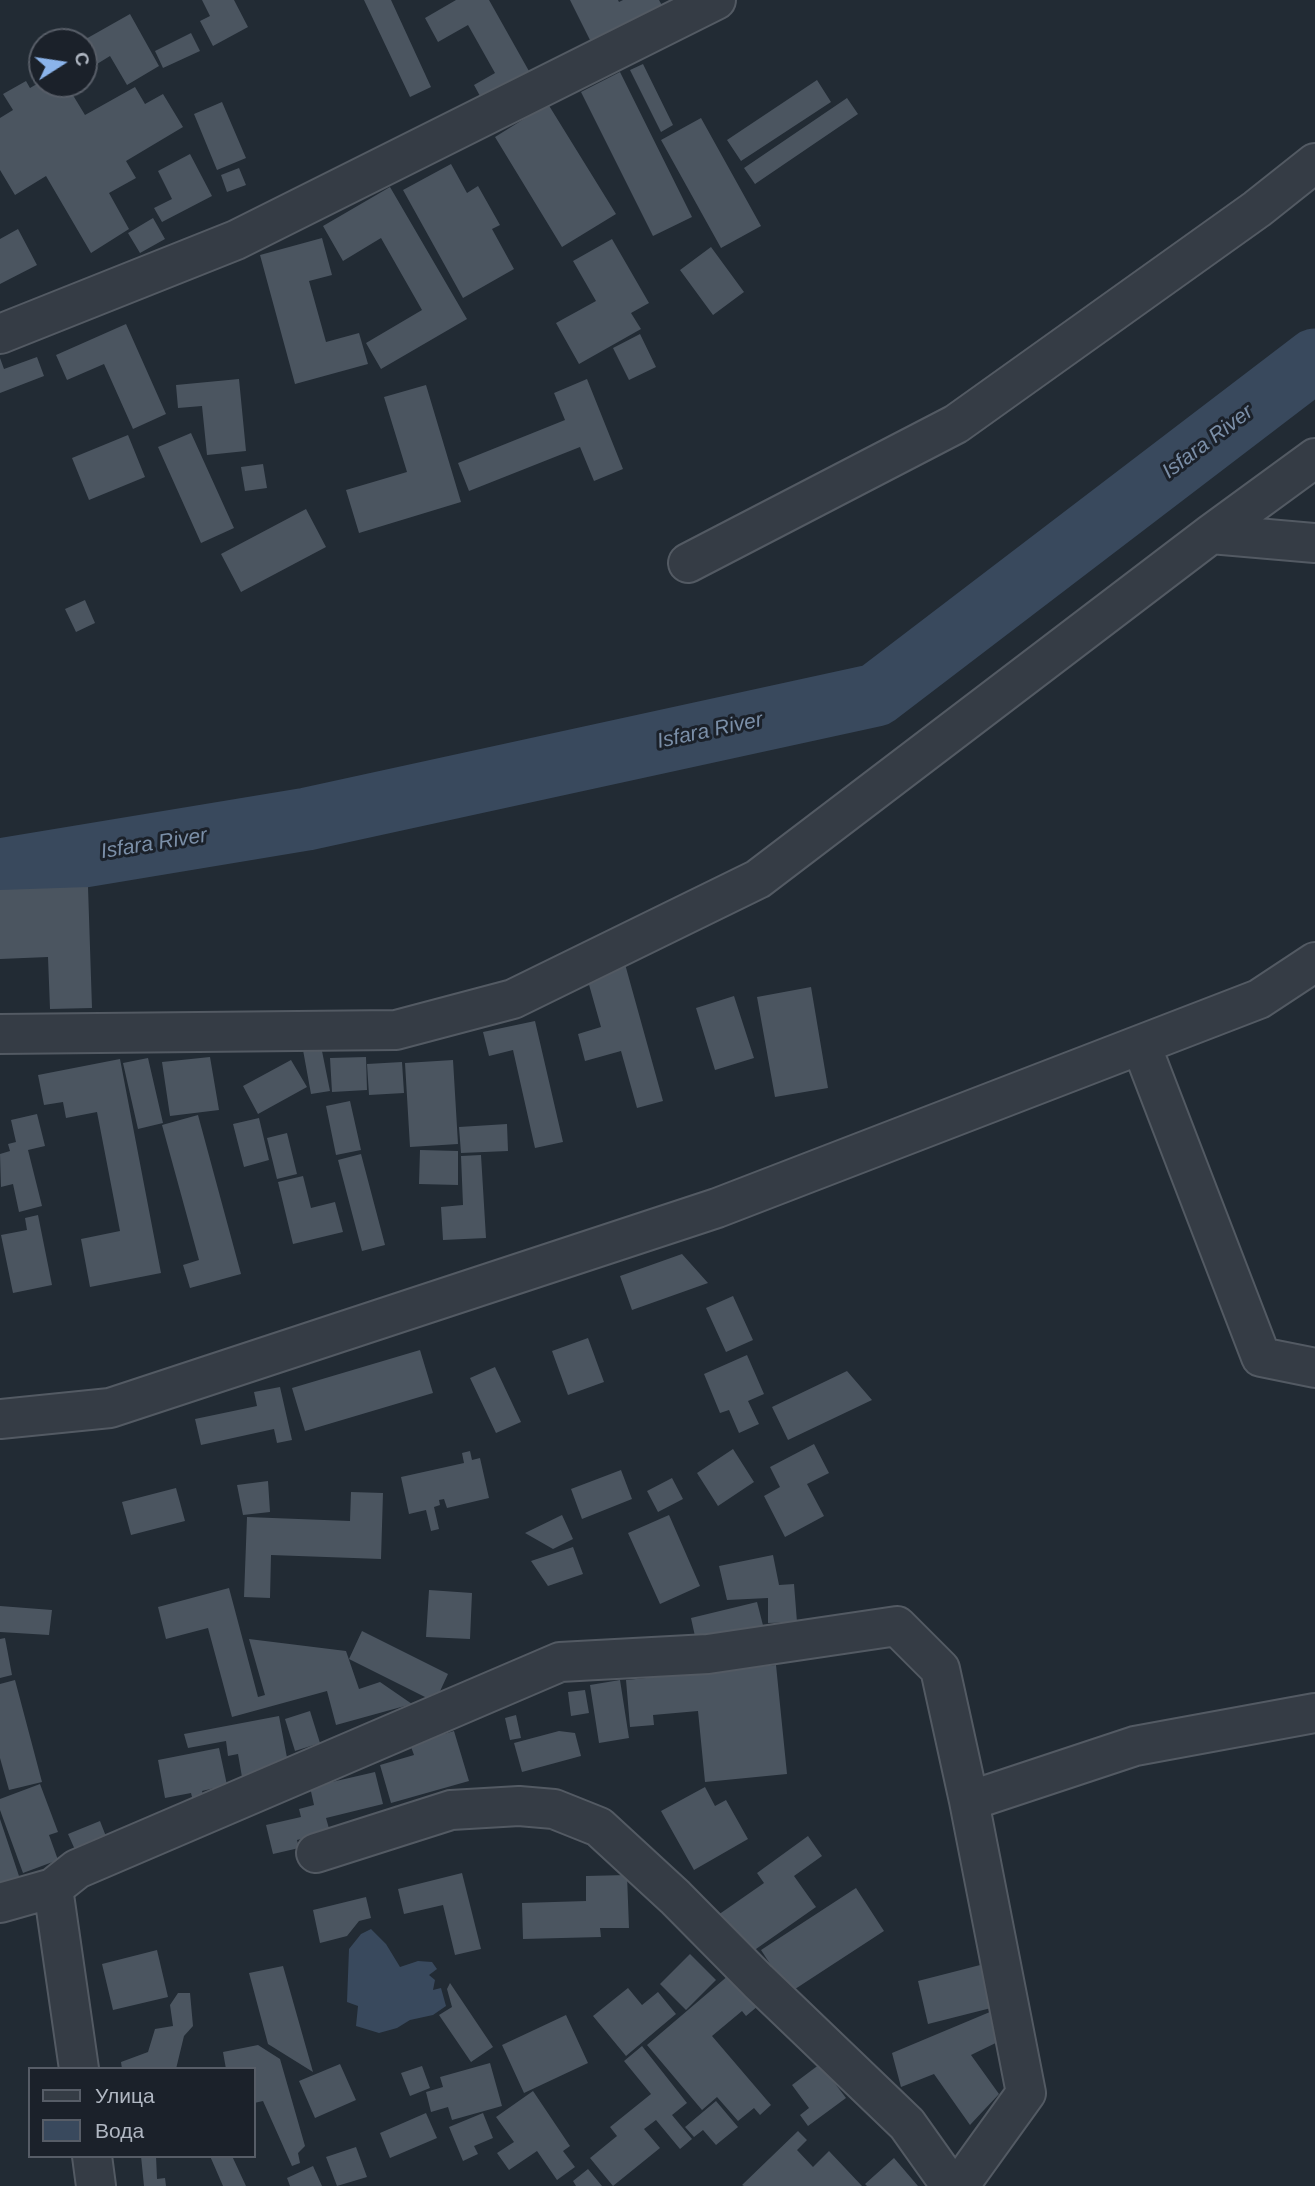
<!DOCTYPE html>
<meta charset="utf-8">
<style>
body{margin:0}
#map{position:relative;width:1315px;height:2186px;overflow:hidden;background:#222b34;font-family:Arial,sans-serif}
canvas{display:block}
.legend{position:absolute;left:28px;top:2067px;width:228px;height:91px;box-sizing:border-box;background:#1b212a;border:2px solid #575d67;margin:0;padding:9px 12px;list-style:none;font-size:21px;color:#b0b7c2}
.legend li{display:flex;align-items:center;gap:14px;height:35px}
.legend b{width:35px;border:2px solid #575d67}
.north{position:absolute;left:28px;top:28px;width:70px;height:70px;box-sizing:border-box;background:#1b212a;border:2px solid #575d67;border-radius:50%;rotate:78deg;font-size:19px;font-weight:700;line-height:28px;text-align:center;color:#b0b7c2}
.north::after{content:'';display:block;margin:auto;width:24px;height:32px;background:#8bb4eb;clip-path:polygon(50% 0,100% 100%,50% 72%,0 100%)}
</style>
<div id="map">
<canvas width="1315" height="2186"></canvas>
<ul class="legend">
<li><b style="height:9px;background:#353c45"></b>Улица</li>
<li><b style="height:19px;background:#39495d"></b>Вода</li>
</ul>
<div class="north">С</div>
</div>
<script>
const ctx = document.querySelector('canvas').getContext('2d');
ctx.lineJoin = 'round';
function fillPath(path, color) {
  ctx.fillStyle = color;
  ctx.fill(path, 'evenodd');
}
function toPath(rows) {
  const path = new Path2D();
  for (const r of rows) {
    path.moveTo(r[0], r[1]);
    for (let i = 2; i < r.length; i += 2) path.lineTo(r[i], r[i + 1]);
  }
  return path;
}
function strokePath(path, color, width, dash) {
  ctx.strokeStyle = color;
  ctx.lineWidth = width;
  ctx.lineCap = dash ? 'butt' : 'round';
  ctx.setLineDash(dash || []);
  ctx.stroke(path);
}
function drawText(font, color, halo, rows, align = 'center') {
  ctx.font = font + ' Arial,sans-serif';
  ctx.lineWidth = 6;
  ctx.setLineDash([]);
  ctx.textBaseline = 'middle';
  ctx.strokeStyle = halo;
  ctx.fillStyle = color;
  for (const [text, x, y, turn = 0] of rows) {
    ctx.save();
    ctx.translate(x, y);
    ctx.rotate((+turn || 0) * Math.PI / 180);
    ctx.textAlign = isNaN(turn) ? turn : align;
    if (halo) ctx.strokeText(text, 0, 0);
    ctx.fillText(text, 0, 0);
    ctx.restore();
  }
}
fillPath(toPath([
 [371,1929,386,1944,400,1967,418,1961,432,1962,437,1969,429,1975,435,1980,433,1990,441,1988,446,2006,433,2015,410,2020,397,2028,379,2033,356,2026,358,2006,347,2002,349,1949,361,1934]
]), '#39495d');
strokePath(toPath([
 [0,870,307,819,876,695,1315,360]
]), '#39495d', 63);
fillPath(toPath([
 [202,0,234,0,248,27,213,46,200,21,210,16],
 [364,0,391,0,431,87,410,97],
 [456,0,489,0,534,80,486,107,474,85,495,73,468,25,438,42,425,18],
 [570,0,618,0,619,2,623,0,659,0,664,9,592,44],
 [130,14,159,66,127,85,110,56,84,72,84,40],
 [191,33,200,51,163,68,155,51],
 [643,64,673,125,661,132,630,70],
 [620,72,692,217,653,236,581,92],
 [817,80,831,102,741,161,727,140],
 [26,81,30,88,42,81,42,84,48,84,54,95,68,87,85,115,135,87,145,104,163,94,183,127,126,161,136,178,109,193,129,229,91,253,46,176,15,195,0,170,0,118,13,110,3,94],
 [847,98,858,114,755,184,744,168],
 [222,102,246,158,217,170,194,114],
 [548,104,616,214,562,247,495,137],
 [701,118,761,226,721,248,661,140],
 [190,154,212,196,162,222,154,208,172,199,158,171],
 [451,164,467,193,478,186,500,225,492,229,514,269,463,298,403,190],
 [239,168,246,185,227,192,221,175],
 [390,187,467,319,381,369,366,343,422,310,381,238,343,261,323,226],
 [153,218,165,239,140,253,128,233],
 [18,229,37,265,0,284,0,239],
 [322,238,332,275,309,281,326,342,359,333,368,364,295,384,260,255],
 [612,239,649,303,631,313,641,329,579,364,556,323,596,301,573,261],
 [711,247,744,292,713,315,680,270],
 [126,324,166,414,133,429,104,364,67,380,56,355],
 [640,334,656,367,629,380,613,348],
 [37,357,44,376,0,393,0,358,4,369],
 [239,379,246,451,207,455,202,406,178,408,176,385],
 [587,379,623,469,594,481,580,447,469,491,458,463,565,420,554,393],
 [426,385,461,502,359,533,346,490,407,472,384,397],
 [191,433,234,528,201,543,158,447],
 [128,435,145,477,89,500,72,458],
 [263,464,267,488,245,491,241,467],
 [306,509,326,547,241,592,221,554],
 [85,600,95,623,76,632,65,609],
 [88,887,92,1008,50,1009,48,957,0,959,0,890],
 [625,964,663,1101,637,1108,621,1051,585,1061,578,1034,601,1027,586,974],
 [811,987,828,1088,775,1097,757,997],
 [734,996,754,1058,715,1070,696,1008],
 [535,1021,563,1142,535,1148,513,1050,489,1056,483,1032],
 [321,1046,330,1091,311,1094,303,1050],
 [210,1057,219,1110,170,1116,162,1062],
 [366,1057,367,1090,332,1092,330,1058],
 [148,1058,163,1123,138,1129,123,1063],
 [120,1059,161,1273,90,1287,81,1239,120,1231,97,1112,66,1118,63,1102,44,1105,38,1075],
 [291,1060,307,1087,258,1114,243,1086],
 [453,1060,458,1144,410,1147,405,1063],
 [402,1062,404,1093,369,1095,367,1064],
 [350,1101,361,1150,336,1155,326,1106],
 [37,1114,45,1146,28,1150,42,1206,19,1212,13,1184,1,1187,0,1154,10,1151,8,1144,16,1142,11,1120],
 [198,1115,241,1274,190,1288,183,1265,199,1260,162,1125],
 [259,1118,269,1160,244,1167,233,1124],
 [507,1124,508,1151,461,1153,459,1127],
 [287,1133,297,1174,277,1179,267,1138],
 [420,1150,458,1151,458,1185,419,1184],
 [361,1154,385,1245,362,1251,338,1160],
 [481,1155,486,1238,443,1240,441,1207,463,1205,461,1156],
 [303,1176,311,1208,335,1202,343,1232,293,1244,278,1182],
 [38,1215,52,1285,13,1293,1,1235,27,1230,25,1218],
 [682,1254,708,1283,632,1310,620,1276],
 [733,1296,753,1340,726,1352,706,1308],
 [588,1338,604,1382,568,1395,552,1351],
 [420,1350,433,1393,305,1431,292,1388],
 [747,1355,764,1394,748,1401,759,1424,739,1433,729,1410,720,1413,704,1374],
 [495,1367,521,1422,496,1433,470,1378],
 [847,1371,872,1400,788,1440,772,1407],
 [280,1387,292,1440,277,1443,274,1429,201,1445,195,1419,257,1406,254,1392],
 [814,1444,829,1473,807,1484,824,1516,785,1537,764,1496,780,1487,770,1467],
 [733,1449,754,1482,718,1506,697,1473],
 [470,1451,472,1460,480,1458,489,1498,447,1508,444,1499,439,1500,440,1505,434,1507,439,1529,431,1531,426,1510,409,1514,401,1477,464,1463,462,1453],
 [621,1470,632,1499,582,1519,571,1489],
 [672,1478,683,1499,658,1512,647,1491],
 [268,1481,270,1512,243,1515,237,1485],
 [176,1488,185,1521,131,1535,122,1502],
 [351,1492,383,1493,381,1559,271,1555,270,1598,244,1597,247,1517,350,1521],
 [562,1515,573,1539,553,1549,525,1533],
 [669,1515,700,1586,660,1604,628,1533],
 [573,1547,583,1574,548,1586,531,1561],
 [773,1555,779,1585,794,1584,797,1622,768,1623,768,1598,727,1600,719,1566],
 [229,1588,258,1697,265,1695,249,1639,346,1651,359,1689,380,1682,412,1704,336,1725,327,1691,232,1717,208,1628,166,1639,158,1607],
 [429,1590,472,1593,470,1639,426,1637],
 [757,1602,765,1633,698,1650,691,1618],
 [0,1606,52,1610,49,1635,0,1632],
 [362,1631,448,1674,435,1702,349,1659],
 [5,1638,12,1675,0,1678,0,1639],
 [776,1665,787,1774,705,1782,698,1711,653,1715,654,1725,630,1727,626,1680],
 [15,1680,42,1782,9,1790,0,1758,0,1684],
 [620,1680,629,1738,599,1743,590,1685],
 [585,1690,589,1713,571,1716,568,1692],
 [310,1711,320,1743,295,1751,285,1719],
 [516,1715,521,1738,510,1740,505,1718],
 [279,1716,289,1768,242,1777,238,1754,228,1756,226,1741,188,1748,184,1734],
 [454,1731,469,1781,391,1803,380,1765,414,1755,410,1744],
 [559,1731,575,1733,581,1756,522,1772,514,1743],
 [219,1748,227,1785,202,1791,204,1799,193,1801,191,1793,165,1798,158,1760],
 [375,1772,383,1804,326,1818,330,1832,297,1840,299,1848,273,1854,266,1825,301,1817,299,1809,314,1805,310,1787],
 [40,1784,58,1832,49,1835,58,1860,23,1873,0,1810,0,1799],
 [705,1787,715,1806,726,1800,748,1839,694,1870,661,1811],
 [0,1819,23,1888,0,1895],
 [100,1821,107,1839,76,1852,68,1834],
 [808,1836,822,1856,794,1876,816,1907,746,1956,718,1915,764,1883,757,1873],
 [462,1873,481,1949,455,1955,443,1905,404,1914,398,1889],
 [627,1875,629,1928,600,1928,601,1937,523,1939,522,1903,586,1901,586,1876],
 [856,1888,884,1931,789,1993,761,1950],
 [366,1897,371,1918,359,1921,347,1936,320,1943,313,1910],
 [157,1950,168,1997,113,2010,102,1964],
 [690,1954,716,1980,686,2010,660,1984],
 [988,1963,999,2006,928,2024,918,1981],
 [283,1966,313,2072,268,2044,249,1973],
 [736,1969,764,2001,746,2016,742,2011,712,2036,771,2105,760,2115,754,2108,738,2121,717,2097,702,2110,647,2045],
 [450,1983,493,2047,471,2062,439,2015,452,2007,447,1989],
 [628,1988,642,2005,658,1992,676,2014,626,2056,593,2016],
 [178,1993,190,1993,193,2026,184,2036,176,2069,122,2069,121,2062,148,2052,155,2029,173,2026,170,2005],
 [997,2009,1006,2038,971,2055,999,2094,970,2125,934,2074,901,2087,892,2053],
 [566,2015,588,2063,524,2093,502,2045],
 [258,2045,280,2059,305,2146,298,2153,300,2163,292,2166,263,2101,254,2103,254,2069,226,2069,223,2052],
 [642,2046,687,2103,672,2115,692,2139,680,2149,656,2120,644,2129,660,2148,613,2186,590,2158,617,2136,610,2127,651,2094,624,2061],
 [490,2063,502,2106,452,2120,448,2107,431,2112,426,2092,443,2087,440,2077],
 [340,2064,356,2100,315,2118,299,2081],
 [820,2064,846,2098,808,2126,800,2115,809,2108,792,2085],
 [422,2066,430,2088,410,2096,401,2073],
 [533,2091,570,2146,563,2151,575,2167,557,2180,537,2151,509,2170,497,2153,514,2142,496,2117],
 [716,2101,738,2127,716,2145,703,2130,694,2137,685,2127],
 [426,2113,437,2138,390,2158,380,2133],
 [483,2113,493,2138,474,2146,478,2154,463,2161,449,2127],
 [798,2131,807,2140,797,2150,813,2167,829,2151,862,2186,744,2186,742,2185],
 [356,2147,367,2177,337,2186,326,2157],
 [141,2156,156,2156,157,2179,165,2178,166,2186,144,2186],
 [210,2156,232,2156,246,2186,223,2186],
 [894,2158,918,2186,867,2186,865,2184],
 [313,2166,322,2186,290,2186,287,2178],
 [588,2169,602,2186,576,2186,573,2181]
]), '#4b5560');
const minor = toPath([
 [0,334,236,240,716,0],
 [1211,534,1315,543],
 [688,563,956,424,1257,209,1315,163],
 [0,1034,396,1030,513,999,758,879,1211,534,1315,458],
 [1141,1045,1261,1357,1315,1368],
 [0,1419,110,1408,717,1208,1259,999,1315,962],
 [969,1801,1135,1746,1315,1713],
 [316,1853,451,1810,519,1806,554,1809,599,1827,675,1897,758,1981,907,2124,951,2186],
 [53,1888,79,2069],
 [0,1903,53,1888,77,1869,560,1662,708,1654,897,1626,940,1669,969,1801,1026,2093,959,2186],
 [92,2156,96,2186]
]);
strokePath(minor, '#535a63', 42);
strokePath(minor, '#353c45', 38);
drawText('italic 21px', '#7b8fa8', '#1b212a', [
 ["Isfara River",1208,442,-37],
 ["Isfara River",710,731,-12],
 ["Isfara River",154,844,-9]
]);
</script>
